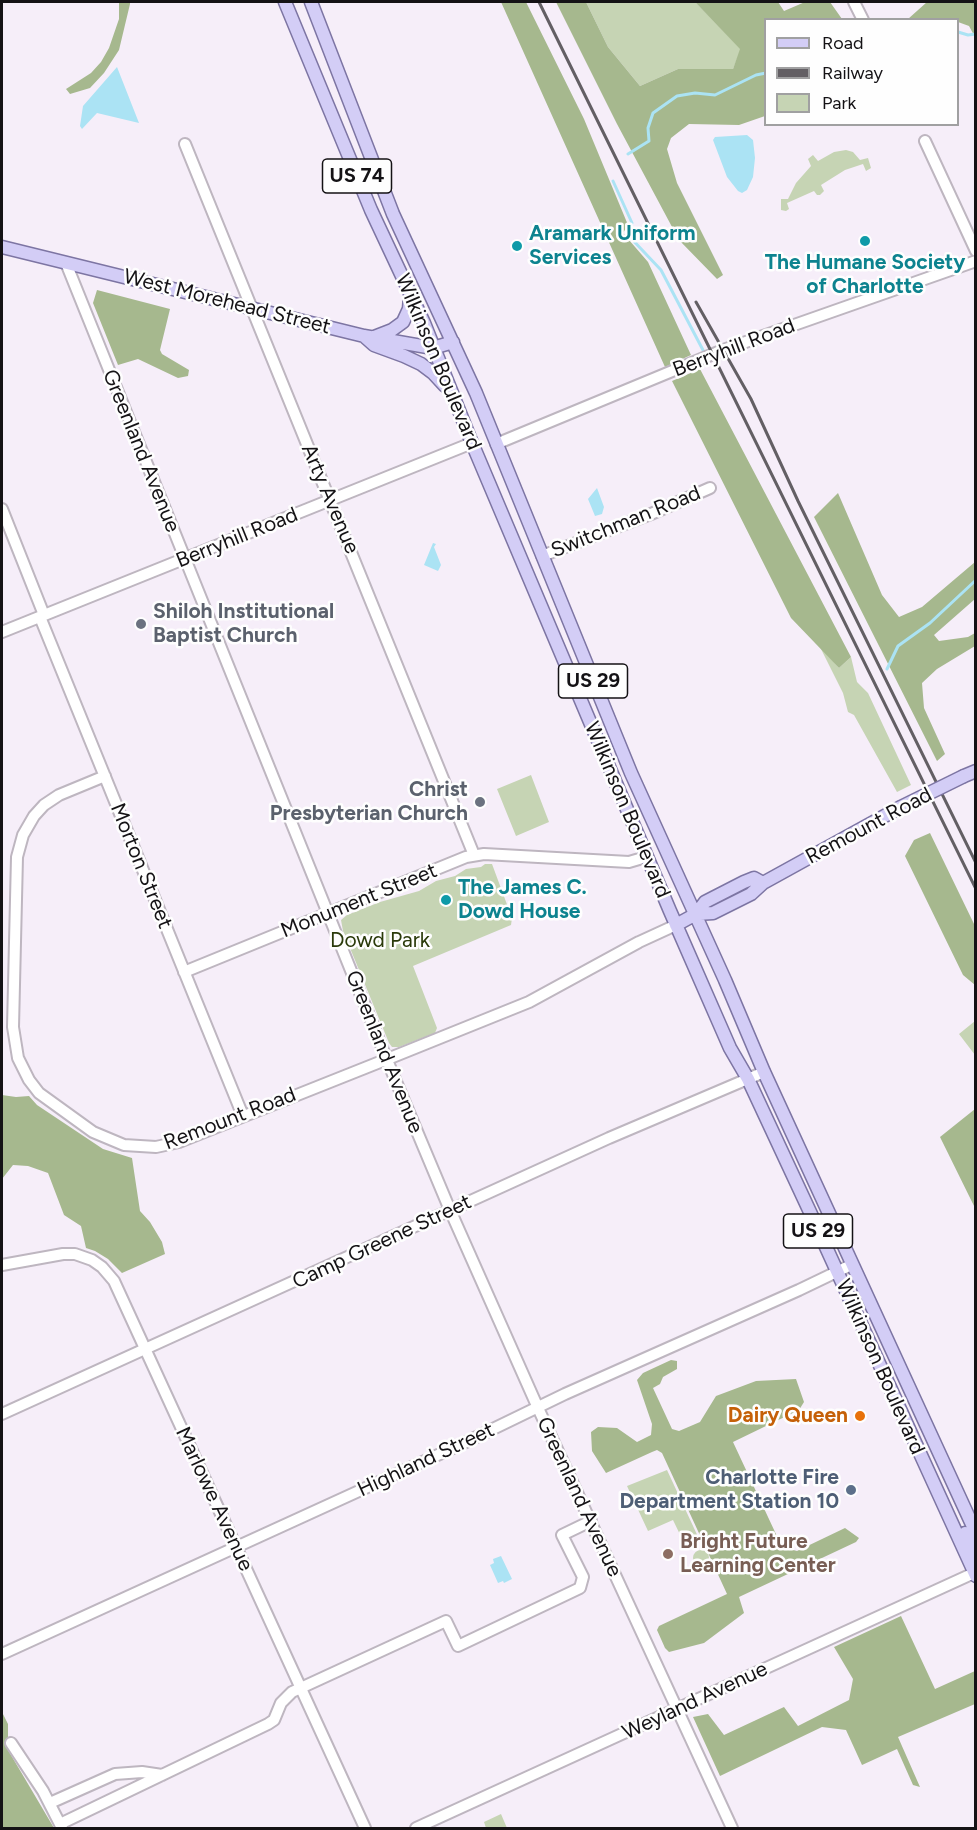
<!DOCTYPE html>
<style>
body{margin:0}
#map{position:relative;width:977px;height:1830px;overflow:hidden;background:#f6eef9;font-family:Figtree,sans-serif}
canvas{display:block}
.frame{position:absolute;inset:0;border:3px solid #141215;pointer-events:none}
.legend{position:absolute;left:764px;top:18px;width:195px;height:108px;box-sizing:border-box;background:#fefefe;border:2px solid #a0a0a1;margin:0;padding:8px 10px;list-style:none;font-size:18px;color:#141215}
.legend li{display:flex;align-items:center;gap:12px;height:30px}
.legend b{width:30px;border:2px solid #a0a0a1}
</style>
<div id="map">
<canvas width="977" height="1830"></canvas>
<div class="frame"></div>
<ul class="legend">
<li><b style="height:8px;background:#d3cdf6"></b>Road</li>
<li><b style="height:8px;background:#635f64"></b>Railway</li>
<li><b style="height:16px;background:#c6d4b4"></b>Park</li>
</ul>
</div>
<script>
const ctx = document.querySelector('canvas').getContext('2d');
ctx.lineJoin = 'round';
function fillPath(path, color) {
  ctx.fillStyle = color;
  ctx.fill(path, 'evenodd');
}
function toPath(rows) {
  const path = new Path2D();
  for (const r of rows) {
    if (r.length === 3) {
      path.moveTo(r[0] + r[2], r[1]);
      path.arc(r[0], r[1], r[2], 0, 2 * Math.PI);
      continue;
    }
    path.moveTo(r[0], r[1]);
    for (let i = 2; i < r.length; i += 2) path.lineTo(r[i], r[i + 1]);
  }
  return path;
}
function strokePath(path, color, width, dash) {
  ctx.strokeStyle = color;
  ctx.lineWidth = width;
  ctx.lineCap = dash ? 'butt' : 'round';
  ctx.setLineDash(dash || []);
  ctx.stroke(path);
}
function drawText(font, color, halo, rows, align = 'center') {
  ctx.font = font + ' Figtree,sans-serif';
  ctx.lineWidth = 5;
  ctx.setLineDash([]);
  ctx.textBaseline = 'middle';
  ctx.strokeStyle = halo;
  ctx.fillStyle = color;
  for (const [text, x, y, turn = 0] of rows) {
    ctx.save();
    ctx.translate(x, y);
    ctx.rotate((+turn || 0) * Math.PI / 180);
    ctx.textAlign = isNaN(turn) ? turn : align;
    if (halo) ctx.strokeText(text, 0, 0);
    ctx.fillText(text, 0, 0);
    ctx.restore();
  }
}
fillPath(toPath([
 [586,2,695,2,741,49,733,69,678,69,640,86,608,47],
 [846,150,853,152,860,160,868,158,871,168,866,171,863,164,845,170,821,185,824,191,820,195,817,195,814,191,787,203,789,209,786,211,781,210,781,199,788,199,796,183,811,166,808,159,813,155,818,161,834,152],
 [819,645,839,668,851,657,857,682,868,693,911,785,897,792,854,715,848,712,843,693],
 [531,775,549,822,516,836,497,789],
 [485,864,492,864,512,918,511,925,413,966,437,1028,435,1033,399,1047,392,1047,389,1043,343,931,341,920,347,915,380,902,419,891,436,881,455,876,466,869,481,867],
 [975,1021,975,1055,959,1034],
 [667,1470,700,1541,686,1547,673,1520,648,1531,627,1486],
 [701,1558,8],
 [501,1814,507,1828,486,1828,484,1822]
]), '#c6d4b4');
fillPath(toPath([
 [119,2,130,2,130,4,119,50,104,73,90,88,70,94,66,89,91,73,101,62,109,48,119,19],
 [501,2,526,2,584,119,628,225,623,233,648,262,691,355,665,367],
 [556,2,586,2,608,47,640,86,678,69,733,69,740,49,695,2,778,2,784,11,805,2,830,2,842,19,766,20,765,116,739,125,689,124,671,138,667,149,677,183,723,275,717,279,679,240,617,124],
 [927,2,975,2,975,37,969,26,958,22,958,20,908,19],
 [97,290,170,309,160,350,162,354,189,370,188,376,178,378,138,359,118,365,93,303],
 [700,369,851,657,839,668,791,618,672,381],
 [838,493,882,595,899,617,922,607,975,562,975,599,934,635,939,641,968,637,975,633,975,646,937,669,922,683,924,708,945,754,937,761,814,517],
 [930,833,975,926,975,985,963,975,905,856,914,840],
 [2,1095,16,1097,29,1096,37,1105,103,1149,132,1158,140,1211,150,1222,162,1242,165,1254,122,1273,108,1259,95,1251,86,1248,81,1226,64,1215,48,1173,28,1166,13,1165,2,1179],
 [975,1109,975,1208,940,1137],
 [671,1360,677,1361,677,1369,663,1377,660,1384,653,1388,672,1429,679,1431,700,1422,716,1396,756,1381,796,1379,804,1402,799,1410,733,1442,782,1547,797,1551,845,1528,859,1538,856,1542,739,1597,744,1613,704,1643,669,1652,665,1648,657,1630,659,1626,727,1594,662,1453,657,1450,652,1452,606,1473,592,1451,591,1432,598,1427,617,1428,637,1442,651,1435,652,1424,637,1380,643,1373],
 [901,1616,935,1689,975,1671,975,1704,898,1737,920,1787,913,1785,897,1749,862,1765,846,1730,822,1727,720,1776,693,1717,708,1714,724,1735,784,1707,798,1726,849,1700,853,1679,834,1647],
 [2,1712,8,1724,8,1750,54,1828,2,1828]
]), '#a6b88e');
fillPath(toPath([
 [117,67,139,123,97,113,82,129,80,126,83,106],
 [747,135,753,140,755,158,753,177,747,190,742,193,738,191,727,177,713,140,715,137],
 [597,488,604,507,602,514,595,516,588,499],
 [433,543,436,544,434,547,441,565,438,571,424,565],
 [501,1556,512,1579,504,1583,503,1581,498,1583,490,1565,494,1563,493,1559]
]), '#abe3f4');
strokePath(toPath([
 [958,32,968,35,976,34],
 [628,154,649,141,648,128,653,113,677,96,695,93,715,95,756,75,766,73],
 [613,181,632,223,627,234,661,270,704,352],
 [887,669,898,646,930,623,976,580]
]), '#abe3f4', 3);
const minor = toPath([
 [854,2,863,20],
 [925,141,976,251],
 [185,144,474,855],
 [66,263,387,1060,450,1210,538,1408,732,1828],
 [496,444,723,350,976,261],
 [2,509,44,615],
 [542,556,651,514,710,488],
 [40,617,243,1116],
 [2,632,472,443],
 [105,776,59,795,44,805,34,816,23,835,17,857,13,1027,18,1058,29,1080,39,1093,93,1132,124,1145,156,1147,179,1142,395,1056,529,1002,639,942,676,925],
 [184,972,466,857,484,854,629,862,646,857],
 [2,1265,63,1254,75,1254,92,1260,102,1267,114,1281,365,1828],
 [2,1414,609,1138,764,1072],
 [2,1654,464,1443,565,1394,799,1290,851,1265],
 [11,1743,43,1791,62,1828],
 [50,1803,115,1774,142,1772,162,1775],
 [60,1824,268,1724,274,1720,281,1703,292,1692,446,1621,458,1646,580,1588,583,1577,562,1535,591,1521],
 [416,1828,974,1573]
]);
const major = toPath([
 [285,2,371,210,424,323,472,443,670,911,730,1048,748,1079,810,1212,976,1576],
 [311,2,393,214,476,393,631,773,725,980,764,1072,976,1533],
 [2,247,364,336,433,348,453,342],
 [365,337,374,345,404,356,421,364,433,373,445,386],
 [374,337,392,330,403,322,409,309,410,297],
 [964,776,976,771],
 [696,914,705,902,744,882,754,878,763,883],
 [676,925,696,914,713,913,751,894,763,883,899,808],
 [965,1533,976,1555]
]);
strokePath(minor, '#beb6c0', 14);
strokePath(major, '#7d75a3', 15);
strokePath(minor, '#fff', 10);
strokePath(major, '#d3cdf6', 12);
strokePath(toPath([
 [539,2,976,889],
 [696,302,751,399,798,501,976,863]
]), '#635f64', 3);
const majorBridge = toPath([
 [899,808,964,776]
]);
strokePath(majorBridge, '#7d75a3', 15, []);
strokePath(majorBridge, '#d3cdf6', 12);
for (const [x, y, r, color] of [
 [865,241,6,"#0f9aa8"],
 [517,246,6,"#0f9aa8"],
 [141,624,6,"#6b7280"],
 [480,802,6,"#6b7280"],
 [446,900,6,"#0f9aa8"],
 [860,1416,6,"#e8710a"],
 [851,1490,6,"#5c6f8a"],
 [668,1554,6,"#8d6e63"]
]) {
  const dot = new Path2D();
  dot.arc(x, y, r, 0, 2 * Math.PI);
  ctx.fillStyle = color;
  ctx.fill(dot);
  strokePath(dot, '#fefefe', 2);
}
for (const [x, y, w] of [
 [357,176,69],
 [593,681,69],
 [818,1231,69]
]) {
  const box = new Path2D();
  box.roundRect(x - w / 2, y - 17, w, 34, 4.5);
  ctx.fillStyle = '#fefefe';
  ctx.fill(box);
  strokePath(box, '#141215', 1.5);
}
drawText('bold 20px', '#141215', null, [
 ["US 74",357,176],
 ["US 29",593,681],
 ["US 29",818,1231]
]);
drawText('bold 21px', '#0d838f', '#fefefe', [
 ["Aramark Uniform",529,234],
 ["Services",529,258],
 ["The Humane Society",865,263,"center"],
 ["of Charlotte",865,287,"center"],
 ["The James C.",458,888],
 ["Dowd House",458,912]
], 'left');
drawText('21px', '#141215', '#fefefe', [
 ["West Morehead Street",227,302,14],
 ["Berryhill Road",734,348,-21],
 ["Wilkinson Boulevard",438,362,67],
 ["Greenland Avenue",141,451,68],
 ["Arty Avenue",330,499,67],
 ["Switchman Road",626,522,-22],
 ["Berryhill Road",237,538,-22],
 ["Wilkinson Boulevard",627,810,67],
 ["Remount Road",869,826,-28],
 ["Morton Street",141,866,68],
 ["Monument Street",359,901,-22],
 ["Greenland Avenue",384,1052,68],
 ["Remount Road",230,1119,-21],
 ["Camp Greene Street",382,1242,-25],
 ["Wilkinson Boulevard",880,1367,66],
 ["Highland Street",426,1460,-25],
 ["Greenland Avenue",579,1497,65],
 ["Marlowe Avenue",214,1499,65],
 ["Weyland Avenue",695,1701,-25]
]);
drawText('bold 21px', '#5b616d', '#fefefe', [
 ["Shiloh Institutional",153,612],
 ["Baptist Church",153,636],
 ["Christ",468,790,"right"],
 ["Presbyterian Church",468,814,"right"]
], 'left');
drawText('21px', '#2a3a0a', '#fefefe', [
 ["Dowd Park",380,941]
]);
drawText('bold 21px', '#c56008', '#fefefe', [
 ["Dairy Queen",848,1416]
], 'right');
drawText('bold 21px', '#4e5e75', '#fefefe', [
 ["Charlotte Fire",839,1478],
 ["Department Station 10",839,1502]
], 'right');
drawText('bold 21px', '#785e54', '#fefefe', [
 ["Bright Future",680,1542],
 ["Learning Center",680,1566]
], 'left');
</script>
